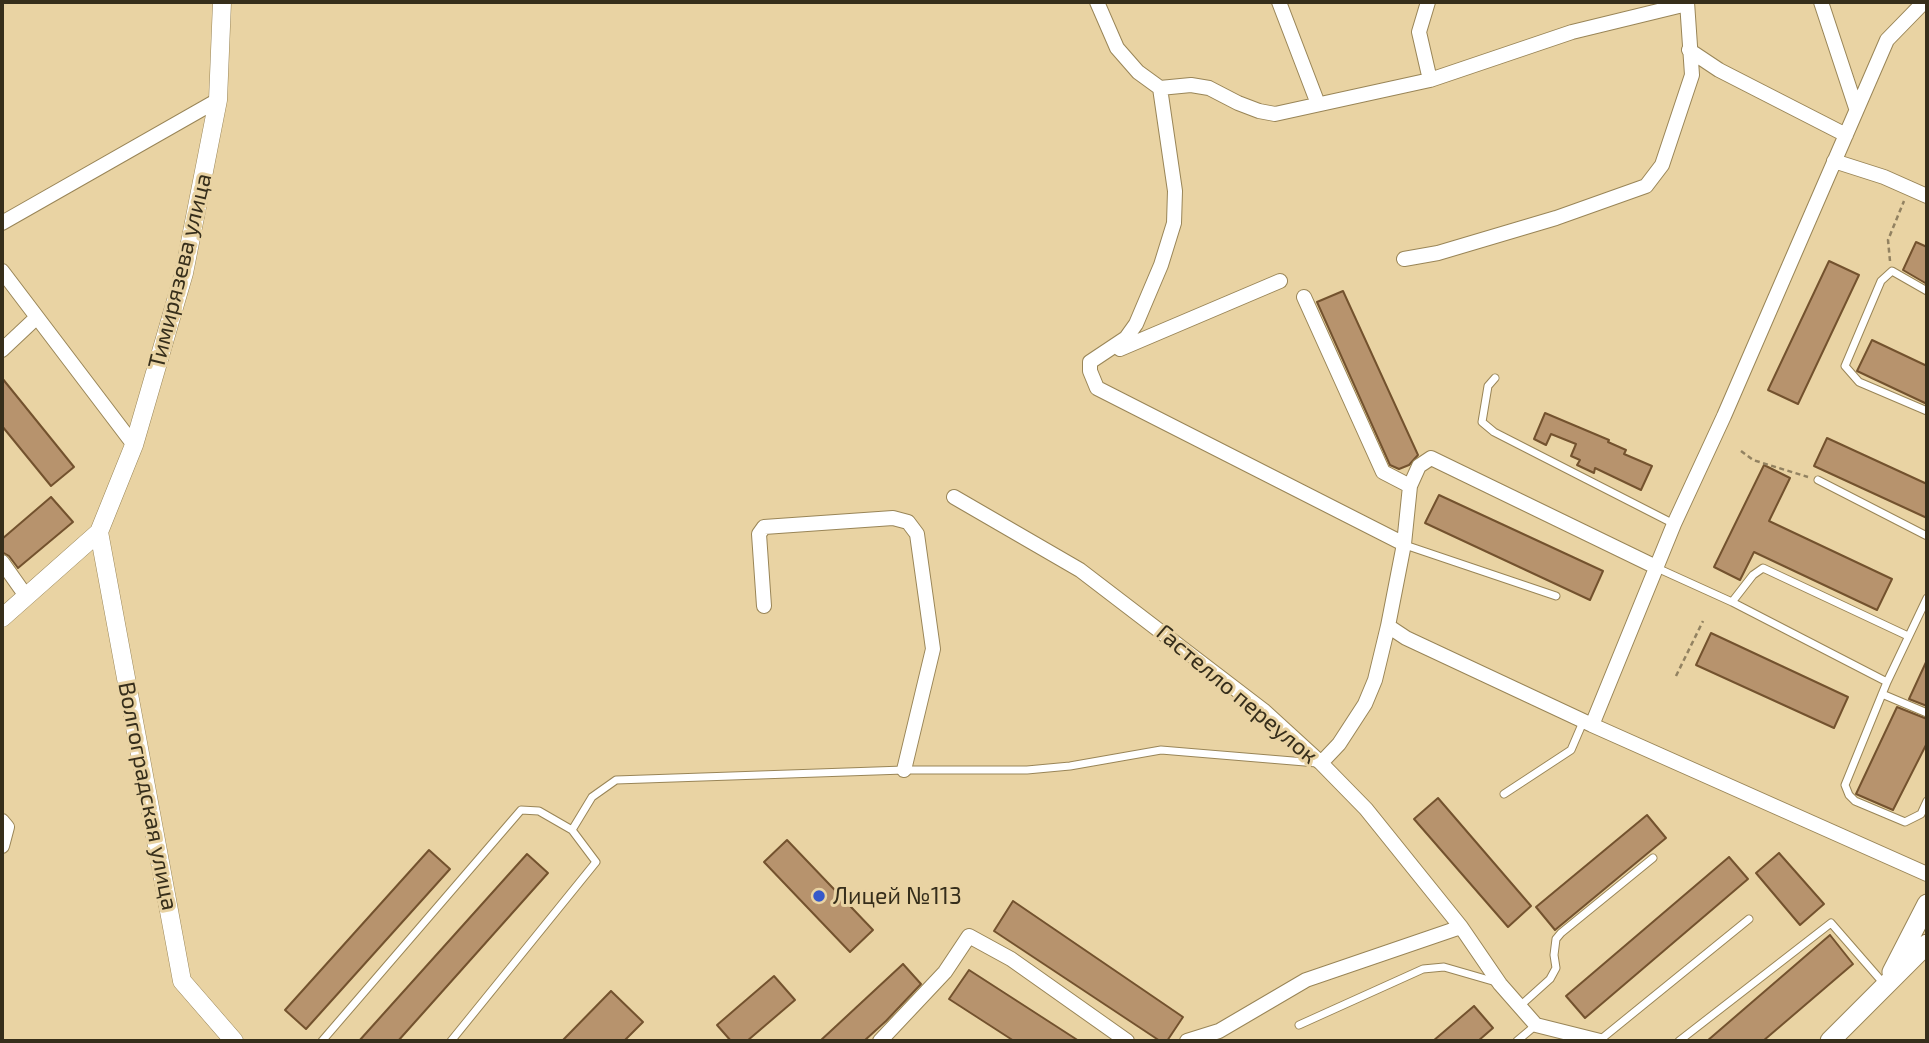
<!DOCTYPE html>
<meta charset="utf-8">
<style>
body{margin:0}
#map{position:relative;width:1929px;height:1043px;overflow:hidden;background:#e9d3a3;font-family:"Exo 2",sans-serif}
canvas{display:block}
.frame{position:absolute;inset:0;border:4px solid #362e1b;pointer-events:none}
</style>
<div id="map">
<canvas width="1929" height="1043"></canvas>
<div class="frame"></div>
</div>
<script>
const ctx = document.querySelector('canvas').getContext('2d');
ctx.lineJoin = 'round';
function fillPath(path, color) {
  ctx.fillStyle = color;
  ctx.fill(path, 'evenodd');
}
function toPath(rows) {
  const path = new Path2D();
  for (const r of rows) {
    path.moveTo(r[0], r[1]);
    for (let i = 2; i < r.length; i += 2) path.lineTo(r[i], r[i + 1]);
  }
  return path;
}
function strokePath(path, color, width, dash) {
  ctx.strokeStyle = color;
  ctx.lineWidth = width;
  ctx.lineCap = dash ? 'butt' : 'round';
  ctx.setLineDash(dash || []);
  ctx.stroke(path);
}
function drawText(font, color, halo, rows, align = 'center') {
  ctx.font = font + ' "Exo 2",sans-serif';
  ctx.lineWidth = 6;
  ctx.setLineDash([]);
  ctx.textBaseline = 'middle';
  ctx.strokeStyle = halo;
  ctx.fillStyle = color;
  for (const [text, x, y, turn = 0] of rows) {
    ctx.save();
    ctx.translate(x, y);
    ctx.rotate((+turn || 0) * Math.PI / 180);
    ctx.textAlign = isNaN(turn) ? turn : align;
    if (halo) ctx.strokeText(text, 0, 0);
    ctx.fillText(text, 0, 0);
    ctx.restore();
  }
}
const building = toPath([
 [1916,242,1927,247,1927,284,1903,270,1916,242],
 [1829,261,1859,275,1798,404,1768,390,1829,261],
 [1343,291,1418,455,1409,465,1399,469,1390,465,1317,302,1343,291],
 [1872,340,1927,366,1927,404,1857,371,1872,340],
 [2,378,74,467,51,486,2,426,2,378],
 [1545,413,1609,440,1608,442,1626,450,1624,454,1652,466,1641,490,1595,468,1594,473,1577,465,1580,460,1571,456,1576,444,1551,434,1546,445,1534,439,1545,413],
 [1827,438,1927,484,1927,518,1814,466,1827,438],
 [1764,465,1790,478,1769,521,1892,579,1877,610,1754,552,1740,580,1714,567,1764,465],
 [1439,495,1603,571,1590,600,1425,523,1439,495],
 [51,497,73,522,18,568,9,556,2,552,2,539,51,497],
 [1711,633,1848,697,1834,728,1696,665,1711,633],
 [1927,660,1927,706,1909,699,1927,660],
 [1897,707,1927,719,1927,743,1893,810,1856,794,1897,707],
 [1438,798,1531,906,1508,927,1414,819,1438,798],
 [1647,815,1666,838,1555,930,1536,907,1647,815],
 [787,840,873,930,850,952,764,862,787,840],
 [429,850,450,869,306,1029,285,1010,429,850],
 [1779,853,1824,904,1800,925,1756,873,1779,853],
 [527,854,548,873,398,1041,359,1041,527,854],
 [1729,857,1748,879,1585,1018,1566,996,1729,857],
 [1013,901,1183,1017,1167,1041,1160,1041,994,931,1013,901],
 [1830,935,1853,964,1763,1041,1707,1041,1830,935],
 [903,964,921,984,886,1021,864,1041,820,1041,903,964],
 [969,970,1079,1041,1014,1041,949,999,969,970],
 [774,976,795,1000,747,1041,731,1041,717,1025,774,976],
 [611,991,643,1022,624,1041,562,1041,611,991],
 [1474,1006,1493,1028,1478,1041,1433,1041,1474,1006]
]);
fillPath(building, '#b7936d');
strokePath(building, '#73522e', 2);
const service = toPath([
 [1927,291,1892,271,1881,281,1845,366,1859,382,1927,411],
 [1495,378,1488,386,1482,422,1494,432,1674,524],
 [1818,480,1927,536],
 [1405,545,1556,596],
 [1657,568,1732,602,1887,682],
 [1927,598,1887,682,1845,785,1849,795,1855,801,1905,822,1921,814,1927,801],
 [1732,602,1753,575,1763,568,1908,636],
 [1882,694,1927,713],
 [1504,794,1571,750,1583,722],
 [572,830,592,797,616,780,904,770,1027,770,1070,766,1161,750,1317,763],
 [1520,1006,1550,979,1556,968,1554,955,1556,939,1561,933,1653,858],
 [1299,1025,1423,969,1444,967,1496,982],
 [1600,1040,1749,919],
 [322,1041,521,810,539,811,572,830,596,862,451,1041],
 [1517,1041,1536,1025],
 [1679,1041,1831,923,1885,985]
]);
const minor = toPath([
 [1097,2,1117,48,1138,72,1160,88,1175,191,1174,223,1161,265,1136,324,1126,338,1090,362,1090,371,1097,388,1404,544,1388,626],
 [1279,2,1318,104],
 [1428,2,1419,32,1430,80],
 [1821,2,1856,108],
 [1689,50,1719,70,1846,135],
 [1160,88,1191,85,1209,88,1238,103,1259,111,1275,114,1430,80,1572,32,1687,4],
 [1834,161,1884,177,1927,196],
 [2,223,218,100],
 [1404,259,1438,253,1556,218,1646,186,1662,165,1692,75,1687,2],
 [2,271,134,445],
 [1304,297,1383,472,1410,486],
 [1120,349,1280,281],
 [2,350,36,318],
 [954,497,1080,570,1263,710,1321,763,1366,809,1461,927,1500,984,1536,1025,1600,1041],
 [1404,544,1410,486,1419,466,1431,458,1656,567],
 [2,562,26,596],
 [764,606,759,534,764,527,893,518,908,522,917,534,933,649,904,770],
 [1592,725,1927,874],
 [1321,763,1339,744,1365,704,1375,680,1388,626,1406,638,1592,725,1674,524,1724,416,1887,40,1924,2],
 [2,821,7,827,2,846],
 [880,1041,945,972,969,936,1011,959,1127,1041],
 [1187,1041,1219,1031,1306,980,1461,927]
]);
const tertiary = toPath([
 [99,532,182,981,234,1041],
 [2,618,99,532,134,445,184,273,218,100,222,2]
]);
const secondary = toPath([
 [1892,972,1927,904],
 [1830,1041,1927,944]
]);
strokePath(service, '#998557', 9);
strokePath(minor, '#998557', 16);
strokePath(tertiary, '#998557', 19);
strokePath(secondary, '#998557', 21);
strokePath(toPath([
 [1890,261,1888,240,1904,201],
 [1741,451,1753,460,1808,477],
 [1676,676,1703,621]
]), '#928261', 2.5, [5, 3.5]);
strokePath(service, '#fff', 7);
strokePath(minor, '#fff', 14);
strokePath(tertiary, '#fff', 18);
strokePath(secondary, '#fff', 19);
for (const [x, y, r, color] of [
 [819,896,7,"#3759ca"]
]) {
  const dot = new Path2D();
  dot.arc(x, y, r, 0, 2 * Math.PI);
  ctx.fillStyle = color;
  ctx.fill(dot);
  strokePath(dot, '#e9d3a3', 2.5);
}
drawText('23px', '#362e1b', '#e9d3a3', [
 ["Тимирязева улица",180,271,-76],
 ["Гастелло переулок",1237,694,40],
 ["Волгоградская улица",148,796,79]
]);
drawText('23px', '#362e1b', '#e9d3a3', [
 ["Лицей №113",833,896]
], 'left');
</script>
